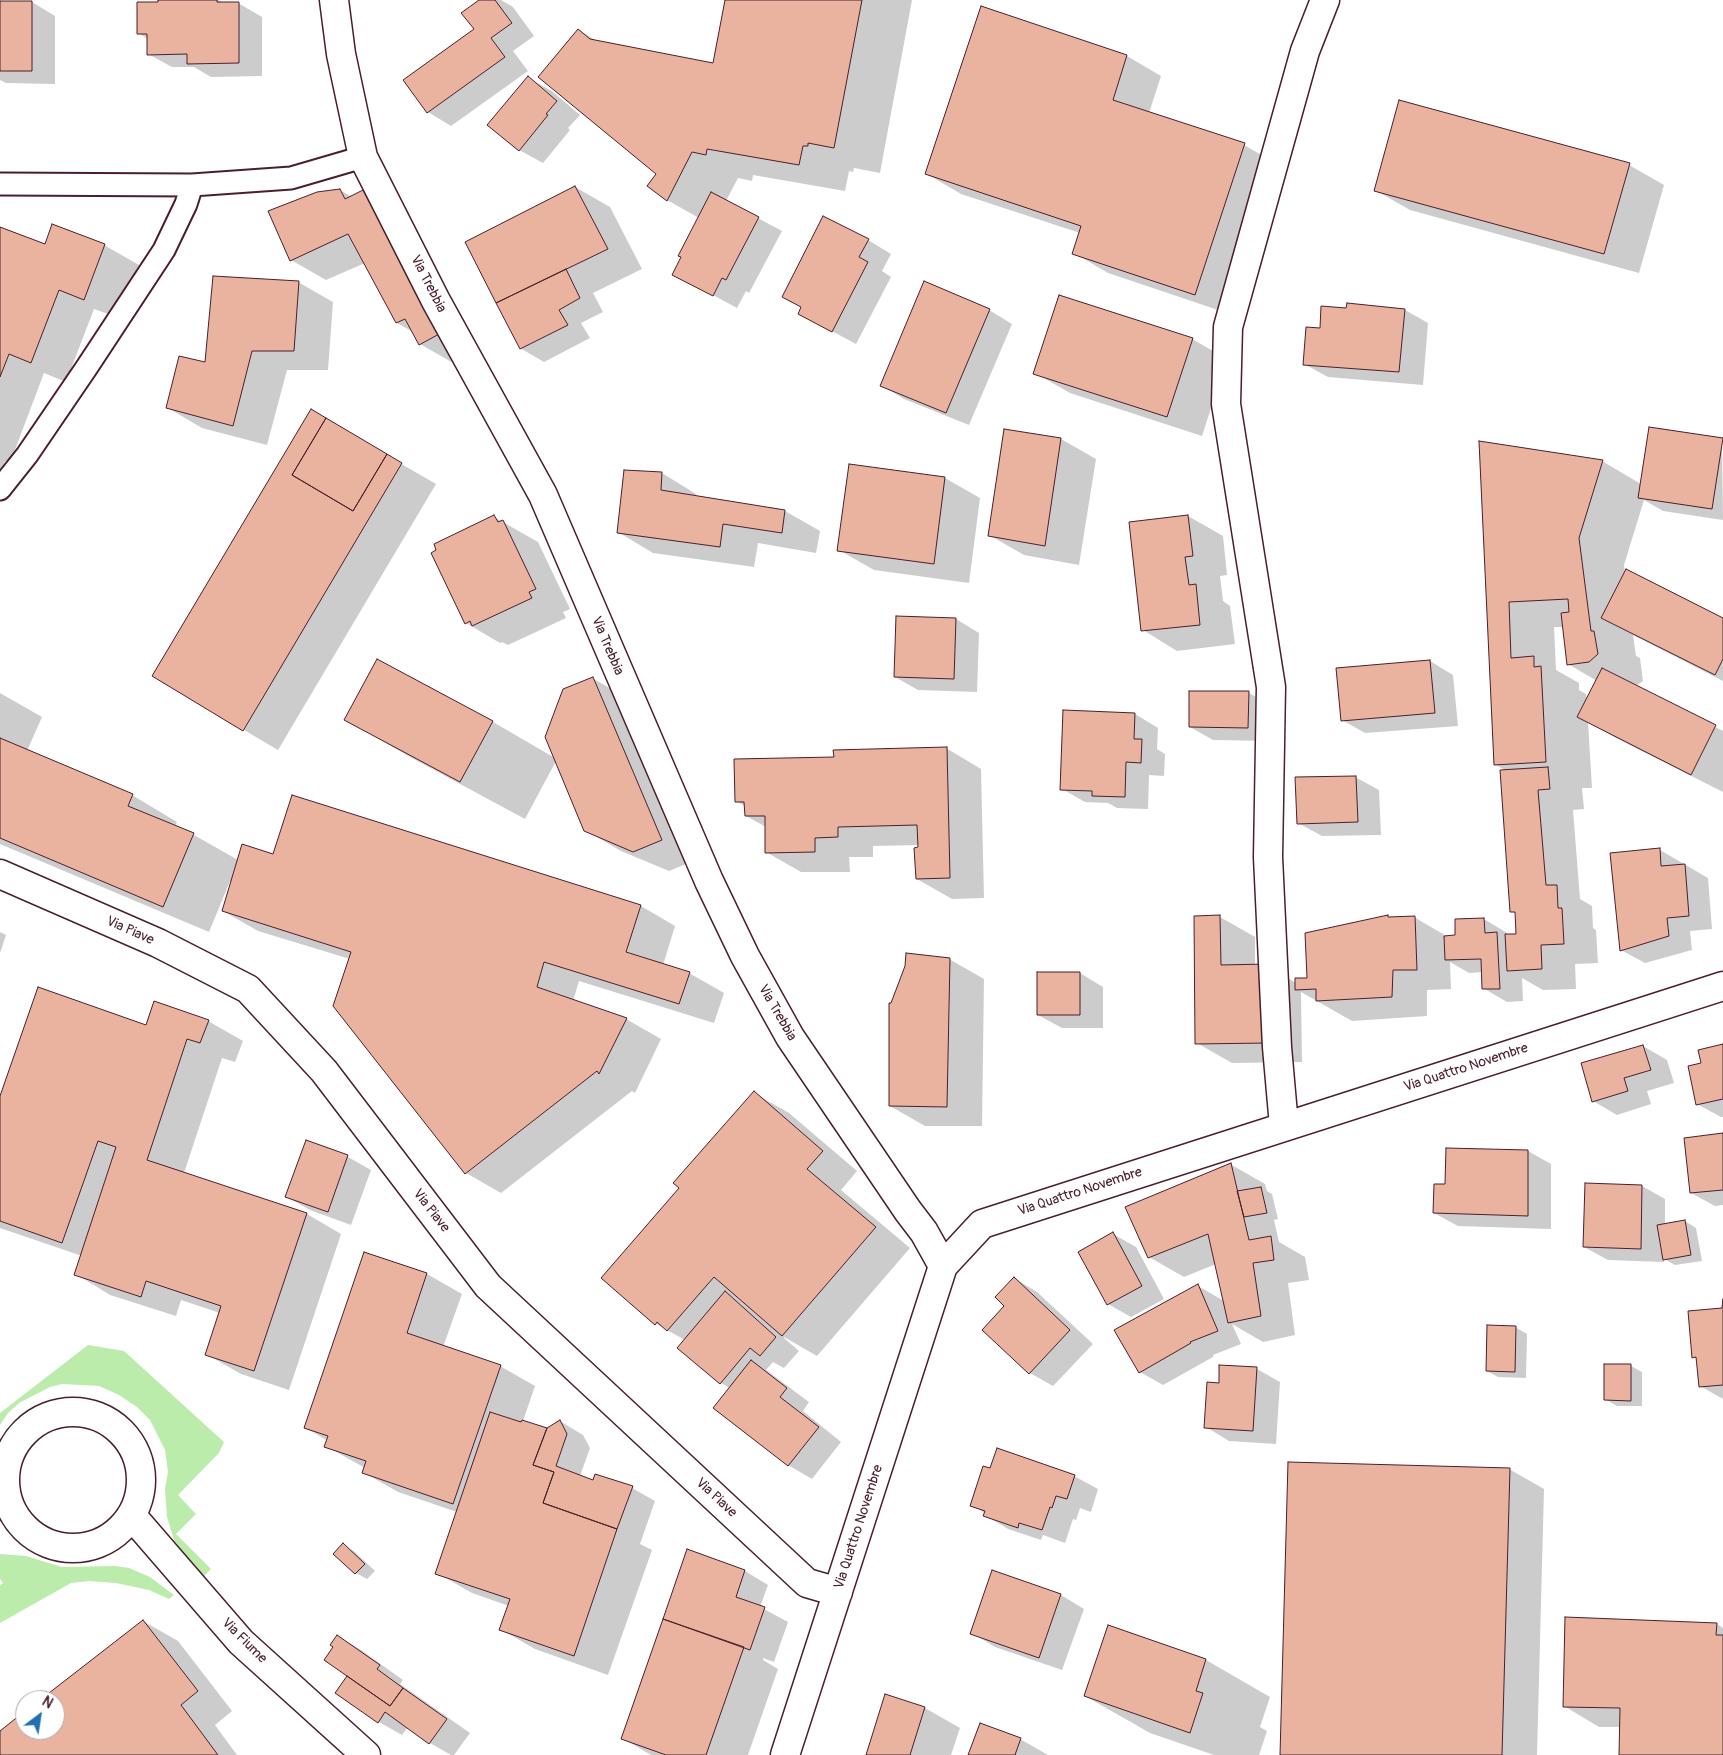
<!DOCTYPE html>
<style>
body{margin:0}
#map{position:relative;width:1723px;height:1755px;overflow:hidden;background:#fff;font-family:Pangolin,sans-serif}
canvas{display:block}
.north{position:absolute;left:15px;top:1690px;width:50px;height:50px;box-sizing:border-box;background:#fff;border:1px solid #b7a5aa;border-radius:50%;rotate:31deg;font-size:14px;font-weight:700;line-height:20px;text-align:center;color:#4a1f2b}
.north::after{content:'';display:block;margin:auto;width:18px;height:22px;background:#1f6fb2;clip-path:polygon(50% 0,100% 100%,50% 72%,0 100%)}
</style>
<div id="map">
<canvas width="1723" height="1755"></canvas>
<div class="north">N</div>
</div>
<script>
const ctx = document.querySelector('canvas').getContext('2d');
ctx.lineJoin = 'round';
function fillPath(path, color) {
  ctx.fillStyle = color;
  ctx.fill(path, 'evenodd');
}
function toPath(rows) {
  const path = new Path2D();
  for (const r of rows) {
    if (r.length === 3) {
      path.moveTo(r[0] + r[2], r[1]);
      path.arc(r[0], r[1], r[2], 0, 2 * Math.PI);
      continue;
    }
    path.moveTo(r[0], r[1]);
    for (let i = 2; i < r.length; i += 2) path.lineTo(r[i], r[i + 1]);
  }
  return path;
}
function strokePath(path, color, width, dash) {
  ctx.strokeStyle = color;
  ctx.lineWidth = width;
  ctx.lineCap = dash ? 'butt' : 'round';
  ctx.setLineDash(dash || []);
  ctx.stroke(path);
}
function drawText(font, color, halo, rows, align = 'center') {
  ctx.font = font + ' Pangolin,sans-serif';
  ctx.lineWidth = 4;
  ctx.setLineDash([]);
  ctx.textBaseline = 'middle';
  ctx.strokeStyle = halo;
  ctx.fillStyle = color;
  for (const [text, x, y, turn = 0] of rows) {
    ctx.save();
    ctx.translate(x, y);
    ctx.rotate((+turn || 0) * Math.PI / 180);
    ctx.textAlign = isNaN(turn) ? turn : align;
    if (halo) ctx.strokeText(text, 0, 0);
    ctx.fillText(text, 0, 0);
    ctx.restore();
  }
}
fillPath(toPath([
 [88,1345,124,1351,224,1442,219,1453,178,1495,196,1514,176,1534,211,1569,204,1576,186,1558,174,1540,167,1517,165,1489,168,1472,165,1450,150,1420,137,1407,119,1395,99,1386,62,1384,50,1387,19,1403,8,1413,0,1425,0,1413],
 [0,1554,26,1556,62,1567,115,1566,129,1568,150,1577,174,1595,169,1599,149,1590,116,1583,89,1581,71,1583,0,1623,0,1585,3,1583,0,1579]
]), '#bcecab');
fillPath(toPath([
 [159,0,218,0,224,3,238,3,262,17,262,76,211,77,194,67,172,67,148,54,148,39,138,33,159,3],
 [481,0,501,0,513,7,534,36,513,51,528,71,451,126,428,112,405,80,475,30],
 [726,0,912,0,880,173,854,168,853,172,849,171,845,191,753,175,752,181,738,178,726,201,782,231,749,293,746,291,737,308,674,274,699,218,667,200,657,174,579,30,598,42,714,64],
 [0,2,32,2,55,16,55,84,6,83,0,80],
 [1127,56,1161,76,1149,113,1244,145,1279,165,1230,314,1108,273,1074,253,1080,233,961,194,927,174],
 [528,78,552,91,580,115,568,128,570,130,543,163,519,150],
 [1629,165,1664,185,1639,273,1410,210,1375,190],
 [575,187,610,207,642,269,593,293,603,312,581,323,590,338,544,362,520,348],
 [340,190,352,197,363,191,398,211,475,353,455,364,420,344,413,332,397,323,365,263,326,280,291,260,270,211],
 [0,228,46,246,104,245,139,265,119,318,94,309,66,382,44,373,10,463,5,461,0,474],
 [868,240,891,254,882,271,891,277,856,344,800,314],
 [298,282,333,302,328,370,287,370,267,445,202,428,168,408,206,364],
 [1348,304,1405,310,1428,323,1423,385,1328,377,1304,364,1321,329,1348,309],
 [989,310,1012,324,969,425,904,399,881,385],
 [1192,339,1227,359,1202,436,1070,393,1035,373],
 [1005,430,1061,439,1096,459,1079,565,1024,555,989,535],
 [1722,439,1723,520,1663,511,1644,500,1624,565,1625,574,1723,619,1723,681,1633,635,1636,656,1640,658,1643,681,1636,686,1723,731,1723,792,1614,737,1588,722,1592,788,1582,788,1584,809,1573,810,1580,899,1592,906,1593,928,1596,930,1598,963,1575,964,1576,989,1543,990,1522,978,1523,1001,1507,1002,1483,988,1483,972,1469,973,1450,962,1451,989,1427,990,1427,1016,1352,1021,1301,992,1302,1062,1232,1063,1197,1043,1220,917,1255,937,1255,966,1266,965,1296,983,1309,979,1387,916,1391,918,1414,917,1448,937,1456,936,1456,920,1484,919,1507,933,1507,935,1517,935,1516,914,1512,911,1507,771,1496,765,1480,442,1602,461,1641,484],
 [1554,627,1564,627,1568,664,1597,681,1587,702,1586,694,1579,690,1579,683,1556,670],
 [398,462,436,484,278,750,244,730],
 [662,473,696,494,696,496,785,511,820,531,816,553,758,543,754,567,653,553,618,532],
 [945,478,980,498,969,583,874,570,839,550],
 [1188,516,1223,536,1227,575,1220,576,1223,601,1230,606,1235,644,1177,651,1143,630],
 [494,517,538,542,570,609,563,612,566,618,508,645,502,642,500,643,466,623],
 [956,619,979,633,977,692,918,690,895,677],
 [378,660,493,722,555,758,592,678,627,698,696,860,669,871,621,851,585,830,556,761,525,819,410,757,346,720],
 [1430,661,1453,675,1458,726,1365,733,1342,720],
 [0,693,42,717,27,751,132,795,177,822,175,827,194,835,238,860,274,856,641,906,675,926,663,965,689,973,724,993,714,1023,579,981,573,1001,626,1019,661,1039,635,1093,632,1091,501,1193,466,1173,335,1006,350,959,258,931,223,911,232,882,230,881,209,932,0,844],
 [1249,693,1272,706,1271,741,1213,740,1190,727],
 [1135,714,1158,728,1157,749,1165,754,1164,776,1149,775,1148,809,1117,808,1108,803,1085,802,1062,789],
 [946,748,981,769,984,898,952,899,917,879,919,845,873,846,873,857,849,857,850,872,801,872,766,852,766,827,746,816,745,806,736,801,835,758],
 [1355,777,1379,790,1381,835,1322,836,1298,823],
 [1660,850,1708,878,1712,929,1690,931,1692,950,1645,963,1621,950],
 [0,932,6,935,0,953],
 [949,959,984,979,982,1126,925,1126,890,1106],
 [1080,973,1103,987,1103,1028,1062,1028,1038,1015],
 [208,1021,243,1041,235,1062,222,1058,184,1173,307,1214,341,1234,289,1390,241,1374,206,1354,220,1313,181,1300,176,1316,110,1295,76,1274,82,1256,0,1228,0,1100,147,1026],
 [1643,1046,1667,1060,1674,1083,1647,1091,1651,1104,1617,1115,1593,1101],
 [1723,1046,1723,1117,1721,1117,1697,1104,1703,1064],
 [754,1093,789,1113,857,1171,841,1190,910,1248,817,1356,784,1337,784,1338,799,1351,784,1368,773,1362,766,1370,809,1402,803,1411,841,1442,812,1479,788,1465,715,1408,730,1388,721,1383,679,1348,685,1340,656,1324,681,1188],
 [1723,1135,1723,1205,1715,1206,1691,1193],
 [307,1142,348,1157,371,1170,351,1225,310,1210,287,1197],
 [1447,1149,1528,1151,1551,1164,1551,1229,1458,1226,1434,1213,1446,1186],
 [1230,1164,1265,1184,1267,1191,1272,1194,1278,1219,1274,1220,1279,1242,1305,1257,1309,1280,1288,1283,1295,1335,1263,1342,1232,1324,1241,1344,1213,1355,1213,1357,1163,1385,1140,1372,1198,1286,1224,1301,1216,1264,1184,1277,1149,1257],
 [1642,1186,1665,1199,1665,1225,1685,1221,1696,1228,1702,1261,1675,1265,1664,1259,1664,1262,1608,1260,1584,1247],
 [1113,1234,1136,1247,1164,1299,1131,1317,1108,1304],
 [365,1253,427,1274,462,1294,443,1347,500,1366,535,1386,523,1421,547,1429,560,1421,583,1435,590,1448,580,1476,593,1481,632,1488,655,1501,640,1544,652,1550,608,1675,535,1649,500,1629,509,1606,472,1593,437,1573,457,1512,398,1492,363,1472,365,1468,326,1446,328,1441,306,1428],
 [1014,1278,1037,1292,1093,1344,1053,1386,1030,1373,1006,1306],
 [1723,1309,1723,1399,1700,1386,1698,1359,1694,1357],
 [1515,1327,1527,1334,1526,1378,1498,1377,1487,1371],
 [1606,1365,1631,1366,1642,1372,1642,1406,1617,1406,1605,1399],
 [1257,1369,1280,1382,1276,1444,1229,1441,1206,1427,1220,1384],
 [1509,1469,1544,1489,1537,1755,1281,1755],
 [990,1470,1074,1476,1098,1489,1091,1512,1080,1508,1076,1520,1073,1519,1065,1543,1043,1535,1041,1540,1008,1529,985,1515,985,1513,971,1505],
 [343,1545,355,1552,375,1571,367,1579,356,1573,335,1554],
 [688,1551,745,1571,768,1585,760,1607,788,1622,774,1662,763,1658,763,1660,778,1669,748,1755,651,1755,622,1738],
 [993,1572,1061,1595,1084,1609,1062,1670,995,1647,972,1633],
 [143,1621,178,1641,232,1711,215,1725,237,1755,0,1755,0,1732,25,1713,25,1730,55,1730,55,1700,42,1700],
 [1717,1624,1723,1628,1723,1755,1621,1755,1621,1727,1599,1727,1564,1706],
 [1109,1627,1206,1660,1270,1697,1260,1727,1267,1731,1259,1755,1214,1755,1150,1733,1085,1696],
 [338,1636,361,1650,403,1680,400,1684,470,1733,454,1755,451,1755,430,1743,408,1727,402,1735,379,1722,349,1676],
 [886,1695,925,1708,960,1728,951,1755,867,1755],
 [1020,1739,1048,1755,970,1755]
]), '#0003');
const building = toPath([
 [158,0,217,0,217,2,239,2,239,63,187,64,187,54,147,55,147,34,137,34,137,2,158,2,158,0],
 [479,0,495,0,512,23,491,38,505,57,427,113,403,80,474,29,461,13,479,0],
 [725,0,862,0,834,148,808,143,808,146,803,146,799,165,707,149,706,155,692,152,667,201,647,186,656,174,538,77,578,29,590,39,713,63,725,0],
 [0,1,32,1,32,71,0,71,0,1],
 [981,6,1127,55,1113,100,1245,143,1195,295,1072,254,1081,226,925,174,981,6],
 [528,76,557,101,546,114,548,115,519,151,487,125,528,76],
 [1399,100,1630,163,1604,254,1374,191,1399,100],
 [575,186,608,249,496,303,465,242,575,186],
 [340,189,345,199,363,190,441,333,419,345,405,319,396,323,348,234,290,261,268,211,317,192,340,189],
 [711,192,759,217,726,280,722,278,713,296,672,275,681,257,678,256,711,192],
 [823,216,869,239,859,257,868,262,832,332,798,314,801,307,782,297,823,216],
 [52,224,105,244,84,300,59,290,31,363,9,354,0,377,0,227,45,244,52,224],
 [566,269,580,298,559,310,568,325,520,349,496,303,566,269],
 [213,276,299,281,294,351,252,351,233,426,166,408,179,356,205,362,213,276],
 [924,281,990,309,946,413,880,386,924,281],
 [1059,295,1193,338,1167,417,1033,374,1059,295],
 [1347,303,1405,309,1399,372,1303,365,1306,327,1320,328,1321,306,1346,308,1347,303],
 [311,409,326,418,292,475,353,511,387,454,402,463,243,731,152,676,311,409],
 [326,418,387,454,353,511,292,475,326,418],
 [1649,427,1723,438,1712,509,1638,498,1649,427],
 [1004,429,1061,438,1045,546,988,536,1004,429],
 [1479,441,1603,460,1579,538,1591,631,1594,631,1598,654,1589,662,1567,665,1561,613,1569,612,1568,599,1509,602,1511,658,1534,656,1534,667,1541,666,1546,762,1494,765,1479,441],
 [849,464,945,477,934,564,837,551,849,464],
 [624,470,662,472,661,490,785,510,782,533,723,524,720,547,617,533,624,470],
 [494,515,498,522,503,520,536,589,529,592,532,598,472,626,470,621,465,624,431,553,436,550,434,544,494,515],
 [1188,515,1193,556,1185,557,1189,585,1196,584,1200,625,1141,631,1129,522,1188,515],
 [1626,569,1723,618,1723,659,1715,675,1601,618,1626,569],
 [896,616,956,618,954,679,894,677,896,616],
 [377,659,493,721,460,782,344,720,377,659],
 [1430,660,1435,713,1341,721,1336,668,1430,660],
 [1602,668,1716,725,1691,775,1577,717,1602,668],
 [593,677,662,840,633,852,584,831,545,737,563,689,593,677],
 [1189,691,1249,691,1248,728,1189,727,1189,691],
 [1063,710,1135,713,1134,739,1142,739,1141,763,1126,762,1125,797,1092,796,1092,791,1060,790,1063,710],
 [0,738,133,794,128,806,194,833,163,907,0,838,0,738],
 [947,747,950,878,916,879,914,848,918,847,917,825,838,827,838,837,815,838,815,852,765,853,765,816,745,816,744,802,735,802,734,759,834,757,833,750,947,747],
 [1548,767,1550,789,1538,790,1546,885,1557,885,1558,908,1562,908,1564,944,1541,945,1542,969,1507,971,1505,934,1516,934,1515,912,1510,912,1500,770,1548,767],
 [1356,776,1358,822,1297,824,1295,777,1356,776],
 [292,795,641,905,626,952,690,972,679,1004,544,962,537,987,627,1018,599,1074,597,1071,465,1174,333,1006,351,952,222,911,242,844,273,854,292,795],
 [1660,848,1661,866,1685,864,1689,916,1667,918,1669,936,1620,951,1610,853,1660,848],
 [1220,915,1221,965,1267,964,1267,1043,1195,1044,1194,916,1220,915],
 [1388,915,1388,917,1415,916,1417,970,1393,970,1392,997,1316,1001,1316,989,1295,990,1295,978,1307,978,1305,933,1388,915],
 [1484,918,1485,933,1497,932,1500,989,1482,989,1481,959,1445,960,1444,936,1455,935,1455,919,1484,918],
 [906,953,950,958,947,1107,889,1106,889,1003,891,1003,905,966,906,953],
 [1037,972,1080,972,1080,1015,1037,1015,1037,972],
 [38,987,146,1025,154,1001,209,1020,200,1043,187,1039,147,1160,307,1213,254,1371,205,1355,221,1306,146,1281,141,1297,74,1275,116,1147,98,1141,62,1243,0,1221,0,1096,38,987],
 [1723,1044,1723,1099,1696,1105,1688,1066,1701,1063,1698,1050,1723,1044],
 [1643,1045,1651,1070,1624,1078,1628,1091,1592,1102,1581,1063,1643,1045],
 [754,1091,823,1151,807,1169,876,1227,782,1336,714,1277,667,1331,657,1322,655,1325,601,1278,679,1188,673,1183,754,1091],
 [1723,1133,1723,1190,1690,1193,1684,1138,1723,1133],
 [306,1140,348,1155,328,1212,285,1197,306,1140],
 [1446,1148,1528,1150,1528,1216,1433,1213,1434,1184,1445,1184,1446,1148],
 [1231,1163,1249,1240,1271,1236,1274,1260,1253,1263,1261,1316,1228,1323,1208,1234,1148,1258,1125,1207,1231,1163],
 [1585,1183,1642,1185,1641,1249,1583,1247,1585,1183],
 [1261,1187,1267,1213,1244,1217,1237,1191,1261,1187],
 [1685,1220,1691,1255,1663,1260,1657,1225,1685,1220],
 [1113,1232,1142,1286,1107,1305,1078,1252,1113,1232],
 [364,1252,427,1273,407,1333,501,1365,453,1504,362,1473,366,1461,324,1447,328,1436,304,1428,364,1252],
 [1014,1277,1070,1330,1029,1374,982,1330,1004,1306,995,1297,1014,1277],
 [1198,1284,1218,1331,1190,1342,1191,1343,1139,1373,1114,1330,1198,1284],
 [725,1291,776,1337,760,1356,750,1348,720,1384,677,1348,725,1291],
 [1723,1299,1723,1385,1699,1387,1696,1357,1692,1358,1688,1311,1722,1308,1723,1299],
 [1487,1325,1516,1326,1515,1372,1486,1371,1487,1325],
 [751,1360,787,1388,780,1397,819,1427,788,1466,713,1408,751,1360],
 [1604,1364,1631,1364,1631,1401,1604,1400,1604,1364],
 [1219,1365,1257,1367,1253,1431,1204,1428,1207,1382,1219,1383,1219,1365],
 [490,1412,521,1422,522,1420,547,1428,533,1465,554,1472,543,1503,617,1529,574,1656,499,1630,510,1599,435,1574,490,1412],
 [560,1420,567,1434,556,1466,593,1480,595,1474,633,1486,617,1529,543,1503,554,1472,533,1465,547,1428,560,1420],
 [997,1448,1075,1475,1067,1499,1056,1496,1052,1508,1050,1507,1042,1530,1019,1523,1018,1528,983,1516,985,1511,970,1506,983,1466,990,1468,997,1448],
 [1288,1462,1510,1468,1502,1755,1280,1755,1288,1462],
 [343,1543,365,1564,355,1574,333,1554,343,1543],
 [687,1549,745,1570,736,1597,765,1607,750,1650,663,1619,687,1549],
 [992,1570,1061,1594,1039,1658,970,1634,992,1570],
 [1565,1617,1717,1623,1716,1635,1723,1635,1723,1755,1619,1755,1620,1708,1563,1707,1565,1617],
 [663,1619,744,1647,706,1755,666,1755,621,1739,663,1619],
 [143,1620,198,1691,181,1705,218,1755,0,1755,0,1731,25,1711,25,1730,55,1730,55,1700,40,1700,143,1620],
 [1108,1625,1206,1659,1196,1691,1203,1693,1190,1733,1084,1696,1108,1625],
 [337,1635,380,1665,377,1669,403,1688,390,1706,324,1660,333,1647,330,1645,337,1635],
 [347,1676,390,1706,403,1688,447,1719,429,1744,385,1712,378,1723,335,1693,347,1676],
 [885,1694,925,1707,910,1755,866,1755,885,1694],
 [980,1723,1021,1738,1015,1755,968,1755,980,1723]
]);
fillPath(building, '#eab39f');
strokePath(building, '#4a1f2b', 1);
const service = toPath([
 [0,184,192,185,291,178,363,157],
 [0,489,27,455,87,367,164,250,186,204,192,185]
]);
const minor = toPath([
 [334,0,341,54,363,157,436,301,543,495,709,881,745,956,790,1037,908,1211,924,1232,943,1266],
 [0,874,158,943,248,989,324,1071,488,1286,807,1583,838,1592],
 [1284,1126,1277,1047,1268,857,1271,687,1226,404,1228,327,1305,51,1325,0],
 [73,1480,68],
 [132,1516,241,1642,366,1755],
 [785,1755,943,1266,982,1224,1723,986]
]);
strokePath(service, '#4a1f2b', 25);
strokePath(minor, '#4a1f2b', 31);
strokePath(service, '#fff', 21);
strokePath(minor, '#fff', 28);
drawText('14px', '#4a1f2b', '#fff', [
 ["Via Trebbia",428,284,63],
 ["Via Trebbia",607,646,67],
 ["Via Piave",130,931,24],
 ["Via Trebbia",777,1013,60],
 ["Via Quattro Novembre",1466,1068,-18],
 ["Via Quattro Novembre",1080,1192,-18],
 ["Via Piave",431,1211,52],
 ["Via Piave",716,1498,43],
 ["Via Quattro Novembre",859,1527,-72],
 ["Via Fiume",244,1641,45]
]);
</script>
